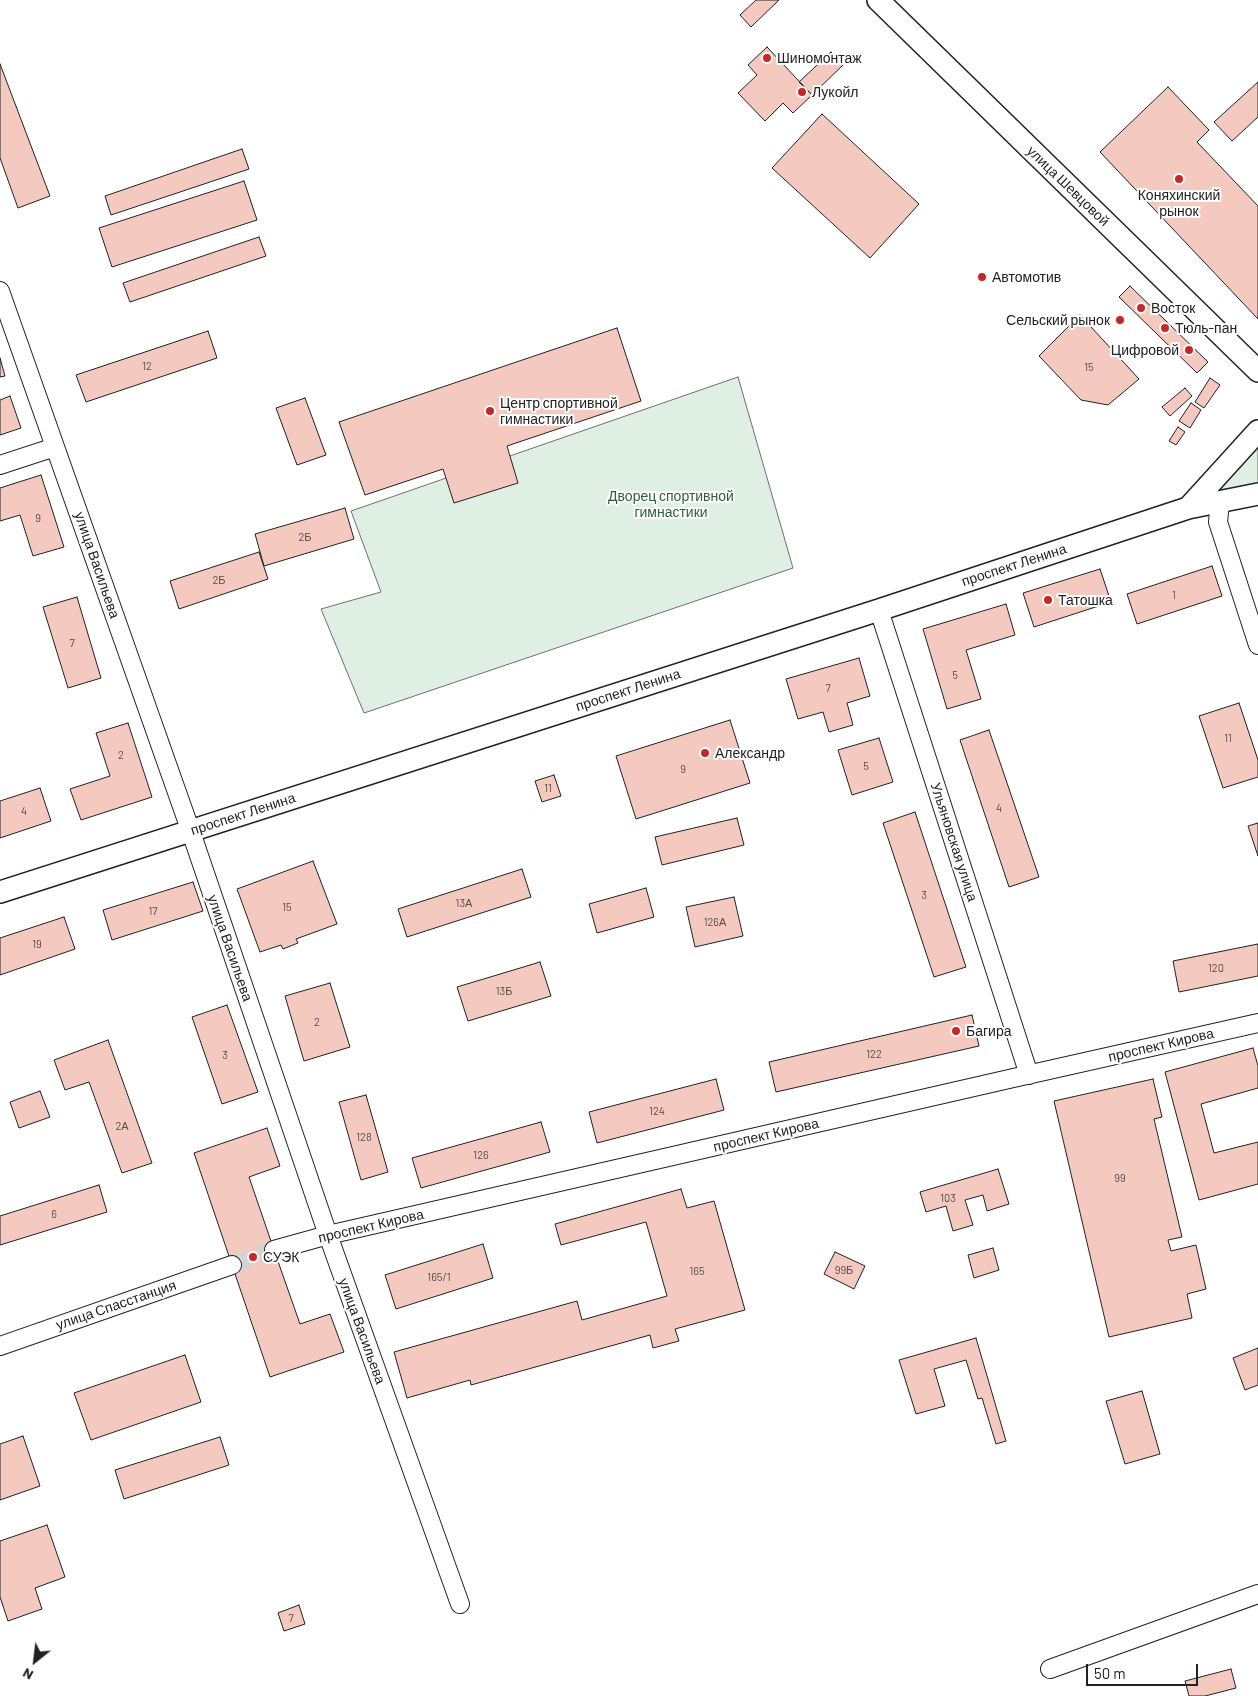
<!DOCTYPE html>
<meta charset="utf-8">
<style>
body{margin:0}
#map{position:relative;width:1258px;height:1696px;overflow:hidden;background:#fff;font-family:Barlow,sans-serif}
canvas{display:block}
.north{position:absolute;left:10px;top:1636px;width:50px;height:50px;-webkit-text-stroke:4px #fff;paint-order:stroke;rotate:209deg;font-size:14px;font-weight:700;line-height:20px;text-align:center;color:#222}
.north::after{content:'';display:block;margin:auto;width:18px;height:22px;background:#222;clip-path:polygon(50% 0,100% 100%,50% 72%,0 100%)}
.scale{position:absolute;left:1086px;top:1664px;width:112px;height:22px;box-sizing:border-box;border:2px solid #222;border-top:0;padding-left:6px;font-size:15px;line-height:18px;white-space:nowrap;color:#222;-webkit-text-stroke:4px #fff;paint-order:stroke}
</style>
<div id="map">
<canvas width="1258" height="1696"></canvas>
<div class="north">N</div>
<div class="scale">50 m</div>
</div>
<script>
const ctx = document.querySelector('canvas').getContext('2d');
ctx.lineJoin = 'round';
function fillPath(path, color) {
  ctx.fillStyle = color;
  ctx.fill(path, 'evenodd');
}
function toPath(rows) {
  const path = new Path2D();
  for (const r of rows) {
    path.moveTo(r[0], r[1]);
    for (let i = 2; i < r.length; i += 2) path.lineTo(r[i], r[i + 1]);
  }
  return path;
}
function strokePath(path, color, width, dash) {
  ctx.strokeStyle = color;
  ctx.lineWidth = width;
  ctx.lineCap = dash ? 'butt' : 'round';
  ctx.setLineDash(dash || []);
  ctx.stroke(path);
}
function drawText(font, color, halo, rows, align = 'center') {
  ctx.font = font + ' Barlow,sans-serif';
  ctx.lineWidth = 4;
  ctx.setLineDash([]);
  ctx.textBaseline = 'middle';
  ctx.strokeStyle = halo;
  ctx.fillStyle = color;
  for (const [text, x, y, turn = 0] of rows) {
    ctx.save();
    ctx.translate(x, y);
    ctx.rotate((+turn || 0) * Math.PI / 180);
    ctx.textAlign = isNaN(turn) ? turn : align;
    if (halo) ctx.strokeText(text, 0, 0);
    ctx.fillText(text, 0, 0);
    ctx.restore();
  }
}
const green = toPath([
 [738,377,793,568,364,713,321,609,381,592,351,511,738,377],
 [1258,443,1258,485,1223,495,1216,491,1258,443]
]);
fillPath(green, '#e0efe3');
strokePath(green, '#6f6f6f', 1);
const building = toPath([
 [756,0,779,0,751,27,740,15,756,0],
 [767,47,812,95,793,113,783,103,765,121,738,93,757,75,748,65,767,47],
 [831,52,843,65,812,95,799,82,831,52],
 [0,64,50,196,18,208,0,158,0,64],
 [1258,82,1258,117,1232,141,1214,122,1258,82],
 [1168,87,1209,130,1197,142,1258,206,1258,319,1100,152,1168,87],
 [822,114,919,204,870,258,772,168,822,114],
 [242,149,249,169,111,215,105,196,242,149],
 [244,181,257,220,112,267,99,228,244,181],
 [259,237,266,256,130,302,123,283,259,237],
 [1130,286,1208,362,1197,373,1119,297,1130,286],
 [1080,315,1139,379,1108,405,1081,400,1039,356,1080,315],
 [617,328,641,401,507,446,518,483,454,503,443,469,365,495,339,422,617,328],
 [208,331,217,358,86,402,76,375,208,331],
 [0,358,5,376,0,377,0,358],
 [1210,378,1220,385,1204,408,1195,402,1210,378],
 [1185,388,1192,396,1170,416,1162,407,1185,388],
 [10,396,21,428,0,435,0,400,10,396],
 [305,398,326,455,297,465,276,408,305,398],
 [1191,403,1201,410,1190,428,1179,421,1191,403],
 [1178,427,1185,432,1176,445,1169,441,1178,427],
 [41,475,64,547,33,556,20,515,0,521,0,488,41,475],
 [345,508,354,539,264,566,255,534,345,508],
 [259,552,268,579,179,609,170,581,259,552],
 [1212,566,1222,596,1137,624,1127,594,1212,566],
 [1100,569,1111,602,1034,627,1023,593,1100,569],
 [77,597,101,678,68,688,43,607,77,597],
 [1006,604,1015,635,966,650,981,699,947,709,923,629,1006,604],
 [859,658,870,696,847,703,853,725,829,732,823,712,798,719,786,679,859,658],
 [1239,703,1258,760,1258,777,1223,788,1199,716,1239,703],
 [730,720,750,783,636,819,616,756,730,720],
 [128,723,152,797,81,820,70,789,110,776,96,733,128,723],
 [989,730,1039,877,1009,887,960,740,989,730],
 [879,738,893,782,852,795,838,750,879,738],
 [554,775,561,796,542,802,535,781,554,775],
 [40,788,51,821,0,838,0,801,40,788],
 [915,812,966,967,934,977,883,823,915,812],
 [737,818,744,845,662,865,655,837,737,818],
 [1258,823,1258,856,1248,826,1258,823],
 [313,861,337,924,296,939,298,943,283,949,281,945,260,952,237,889,313,861],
 [522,869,531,897,407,937,398,909,522,869],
 [193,882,203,911,112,940,103,910,193,882],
 [646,888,654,917,597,933,589,904,646,888],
 [734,897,743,936,695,947,686,907,734,897],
 [64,917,75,949,0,975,0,938,64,917],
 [1258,944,1258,976,1179,992,1173,961,1258,944],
 [540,962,551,996,468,1021,457,987,540,962],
 [330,983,350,1047,304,1061,285,996,330,983],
 [227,1005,258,1092,222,1104,192,1017,227,1005],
 [972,1015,979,1046,776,1092,769,1062,972,1015],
 [108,1040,152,1163,122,1173,89,1082,65,1090,54,1060,108,1040],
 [1253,1048,1258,1066,1258,1088,1201,1104,1214,1153,1258,1142,1258,1184,1199,1200,1165,1072,1253,1048],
 [716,1079,724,1110,597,1143,589,1112,716,1079],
 [1153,1079,1162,1117,1154,1119,1182,1237,1168,1240,1171,1251,1196,1245,1206,1289,1187,1294,1192,1318,1109,1337,1054,1101,1153,1079],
 [40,1091,50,1117,19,1128,10,1102,40,1091],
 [366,1095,388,1172,361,1180,339,1102,366,1095],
 [541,1122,550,1152,421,1188,412,1158,541,1122],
 [267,1128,280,1166,249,1177,274,1250,300,1324,330,1314,344,1352,270,1377,194,1153,267,1128],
 [998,1169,1009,1204,987,1211,983,1195,965,1200,973,1225,953,1231,946,1206,926,1212,920,1192,998,1169],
 [99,1185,107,1212,0,1245,0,1216,99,1185],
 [681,1189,687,1208,714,1201,745,1310,675,1329,679,1341,653,1348,650,1335,471,1385,470,1380,407,1398,394,1352,577,1301,582,1320,667,1296,646,1222,561,1245,555,1224,681,1189],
 [483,1244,493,1278,396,1309,385,1275,483,1244],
 [993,1248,999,1270,974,1278,968,1255,993,1248],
 [835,1252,865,1266,854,1289,824,1274,835,1252],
 [976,1338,1006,1441,996,1444,982,1398,978,1399,966,1360,934,1369,945,1406,916,1414,899,1360,976,1338],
 [1258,1348,1258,1385,1245,1390,1233,1358,1258,1348],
 [185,1355,201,1402,91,1440,74,1393,185,1355],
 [1142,1391,1160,1454,1125,1464,1106,1401,1142,1391],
 [23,1436,40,1486,0,1500,0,1444,23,1436],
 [220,1437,229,1465,124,1499,115,1470,220,1437],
 [47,1525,65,1577,35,1588,42,1609,8,1621,0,1597,0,1541,47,1525],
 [299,1605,305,1624,284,1631,278,1613,299,1605],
 [1231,1669,1236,1688,1205,1696,1189,1696,1185,1681,1231,1669]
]);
fillPath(building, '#f3c9c0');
strokePath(building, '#222', 1);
strokePath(toPath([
 [232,1265,274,1250]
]), '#d3d3d3', 18, [18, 9]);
const minor = toPath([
 [0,291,191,832,328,1235,460,1604],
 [0,465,55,447],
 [1220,502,1218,522,1258,645],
 [879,610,1029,1075],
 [274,1250,328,1235,1009,1079,1258,1023],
 [0,1346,232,1265],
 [1050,1669,1258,1594]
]);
const major = toPath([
 [878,0,1258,371],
 [1188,508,1258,431],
 [0,892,879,610,1188,508,1258,494]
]);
strokePath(minor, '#222', 20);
strokePath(major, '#222', 24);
strokePath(minor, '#fff', 18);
strokePath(major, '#fff', 21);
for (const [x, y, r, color] of [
 [767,58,5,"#c62828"],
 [802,92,5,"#c62828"],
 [1179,179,5,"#c62828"],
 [982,277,5,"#c62828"],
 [1141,308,5,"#c62828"],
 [1120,320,5,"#c62828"],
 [1165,328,5,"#c62828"],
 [1189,350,5,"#c62828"],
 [490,411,5,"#c62828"],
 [1048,600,5,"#c62828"],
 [705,753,5,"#c62828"],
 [956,1031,5,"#c62828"],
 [253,1257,5,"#c62828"]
]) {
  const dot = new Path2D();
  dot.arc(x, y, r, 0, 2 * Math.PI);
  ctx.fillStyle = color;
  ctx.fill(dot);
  strokePath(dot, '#fff', 2);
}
drawText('11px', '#564c4a', null, [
 ["12",147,366],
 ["15",1089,367],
 ["9",38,518],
 ["2Б",305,537],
 ["2Б",219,580],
 ["1",1174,595],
 ["7",72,643],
 ["5",955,675],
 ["7",828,688],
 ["11",1228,738],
 ["2",121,755],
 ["5",866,766],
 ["9",683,769],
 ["11",548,788],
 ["4",999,808],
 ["4",24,811],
 ["3",924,895],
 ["13А",464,903],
 ["15",287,907],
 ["17",153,911],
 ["126А",715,922],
 ["19",37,944],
 ["120",1216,968],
 ["13Б",504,991],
 ["2",317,1022],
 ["122",874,1054],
 ["3",225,1055],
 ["124",657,1111],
 ["2А",122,1126],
 ["128",364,1137],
 ["126",481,1155],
 ["99",1120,1178],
 ["103",948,1198],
 ["6",54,1214],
 ["99Б",844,1270],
 ["165",697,1271],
 ["165/1",439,1277],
 ["7",291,1618]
]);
drawText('14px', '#222', '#fff', [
 ["Шиномонтаж",777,58],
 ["Лукойл",812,92],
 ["Коняхинский",1179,195,"center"],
 ["рынок",1179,211,"center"],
 ["Автомотив",992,277],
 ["Восток",1151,308],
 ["Сельский рынок",1110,320,"right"],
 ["Тюль-пан",1175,328],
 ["Цифровой",1179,350,"right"],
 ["Центр спортивной",500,403],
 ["гимнастики",500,419],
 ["Татошка",1058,600],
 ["Александр",715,753],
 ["Багира",966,1031],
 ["СУЭК",263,1257]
], 'left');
drawText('14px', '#222', '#fff', [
 ["улица Шевцовой",1068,186,44],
 ["улица Васильева",97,565,71],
 ["проспект Ленина",1014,565,-18],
 ["проспект Ленина",628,690,-18],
 ["проспект Ленина",243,814,-18],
 ["Ульяновская улица",954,842,72],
 ["улица Васильева",230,948,71],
 ["проспект Кирова",1161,1045,-13],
 ["проспект Кирова",766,1135,-13],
 ["проспект Кирова",371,1226,-13],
 ["улица Спасстанция",116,1305,-19],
 ["улица Васильева",362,1331,70]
]);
drawText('14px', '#2f5e38', '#fff', [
 ["Дворец спортивной",671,496],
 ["гимнастики",671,512]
]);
</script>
